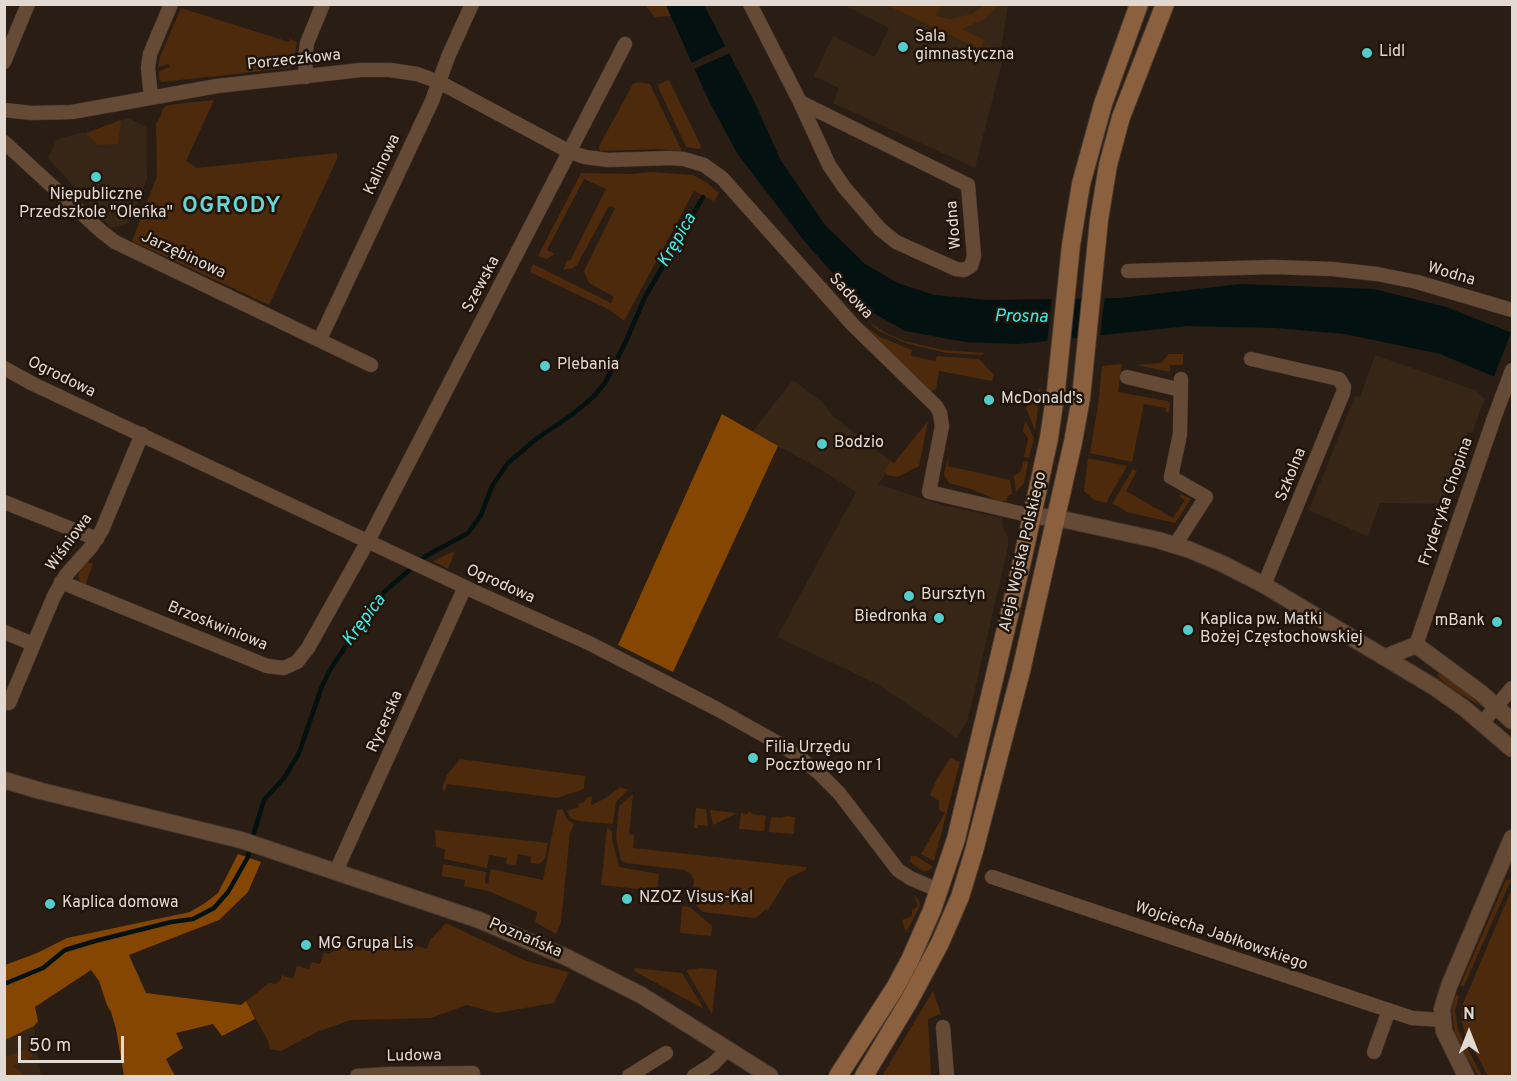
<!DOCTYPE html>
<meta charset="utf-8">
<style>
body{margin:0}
#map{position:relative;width:1517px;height:1081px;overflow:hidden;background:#2a1d13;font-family:Overpass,sans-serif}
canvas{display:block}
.frame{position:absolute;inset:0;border:6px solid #e2d9d3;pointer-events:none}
.north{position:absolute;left:1439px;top:1003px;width:60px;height:60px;-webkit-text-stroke:4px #20140a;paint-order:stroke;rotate:0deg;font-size:16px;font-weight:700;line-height:24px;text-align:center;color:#e2d9d3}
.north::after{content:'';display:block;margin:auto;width:21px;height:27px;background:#e2d9d3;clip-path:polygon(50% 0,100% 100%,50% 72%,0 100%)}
.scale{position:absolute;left:18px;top:1036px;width:106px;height:27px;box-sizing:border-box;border:3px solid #e2d9d3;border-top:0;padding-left:8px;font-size:18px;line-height:21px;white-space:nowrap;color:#e2d9d3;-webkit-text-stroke:4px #20140a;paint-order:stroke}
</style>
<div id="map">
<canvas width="1517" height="1081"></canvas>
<div class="frame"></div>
<div class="north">N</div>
<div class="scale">50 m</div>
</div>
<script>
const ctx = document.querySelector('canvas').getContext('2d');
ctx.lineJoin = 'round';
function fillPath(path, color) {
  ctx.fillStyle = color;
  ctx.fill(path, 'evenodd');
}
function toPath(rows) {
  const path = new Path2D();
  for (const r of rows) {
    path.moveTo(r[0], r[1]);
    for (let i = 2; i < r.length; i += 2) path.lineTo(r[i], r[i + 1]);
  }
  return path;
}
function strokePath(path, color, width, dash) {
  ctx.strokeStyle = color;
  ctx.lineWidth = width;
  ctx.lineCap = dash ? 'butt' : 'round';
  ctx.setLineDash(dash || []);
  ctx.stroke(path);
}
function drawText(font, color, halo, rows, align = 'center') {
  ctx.font = font + ' Overpass,sans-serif';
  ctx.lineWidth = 5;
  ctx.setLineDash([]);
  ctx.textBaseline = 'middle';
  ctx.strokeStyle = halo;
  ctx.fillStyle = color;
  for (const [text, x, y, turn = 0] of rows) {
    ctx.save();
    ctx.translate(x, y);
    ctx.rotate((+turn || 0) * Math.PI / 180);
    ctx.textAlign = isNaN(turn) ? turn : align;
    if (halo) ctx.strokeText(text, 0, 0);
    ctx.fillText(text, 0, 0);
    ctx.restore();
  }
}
fillPath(toPath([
 [844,5,1008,5,1000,57,1002,62,975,168,833,103,839,88,814,76,833,36,875,57,889,28],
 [129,118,146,127,147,179,129,223,111,228,48,158,56,140,83,132,86,133],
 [1375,355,1475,390,1485,399,1472,433,1468,432,1459,457,1462,459,1446,504,1380,503,1368,537,1309,510,1355,396,1360,397],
 [793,380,822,402,834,417,894,463,878,484,942,505,1003,518,1002,524,1008,538,1008,547,968,719,957,738,877,684,777,637,856,492,822,470,752,432],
 [34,1026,41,1076,5,1076,4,1040]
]), '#372516');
fillPath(toPath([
 [645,5,666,5,671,16,655,17],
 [886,5,941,5,936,16,950,19,972,14,985,5,999,5,984,19,962,29,985,40,980,49],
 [181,8,289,42,290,39,297,42,293,66,289,68,162,82,159,79,159,71,170,67,168,64,158,67,160,57],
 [669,80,701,146,700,149,686,147,658,87,659,84],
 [639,82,650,84,682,151,659,149,600,151,599,146,633,84],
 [214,100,186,161,197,168,337,153,337,159,269,305,132,241,157,176,156,124,161,115,162,110,167,105],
 [121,120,118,144,98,145,86,133],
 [651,172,693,175,706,182,719,193,714,201,694,191,624,321,610,310,530,272,533,264,611,303,614,297,589,283,584,271,615,208,609,206,577,265,573,268,563,270,567,260,570,261,606,189,584,179,547,250,555,254,547,259,538,256,581,173,631,174],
 [864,318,884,332,904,341,943,350,985,353,982,355,947,353,908,344,879,331],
 [858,320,880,337,912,350,911,356,935,361,937,356,979,359,994,375,992,381,939,371,936,389,931,391],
 [1169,354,1183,354,1183,365,1170,365,1170,372,1136,365,1161,363],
 [1122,364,1118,392,1167,401,1170,403,1169,413,1166,412,1166,408,1144,404,1132,462,1090,453,1098,405,1102,366],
 [1041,386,1035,431,1026,408],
 [1025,420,1034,438,1029,458,1024,457,1028,438,1023,431],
 [928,421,919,466,898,477,887,475,884,471,891,461,894,463],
 [949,455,948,466,1010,480,1012,494,1008,496,1006,501,999,501,971,489,949,483,945,477,944,473],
 [1088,458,1127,466,1106,503,1094,500,1084,491],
 [1023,461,1028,462,1024,483,1016,492,1014,476,1021,471],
 [1133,469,1137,471,1126,491,1173,518,1185,500,1179,496,1181,494,1191,499,1175,523,1127,512,1118,506,1112,504],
 [455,551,448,569,433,561],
 [85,561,93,564,85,586,79,580,78,576],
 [1439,673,1466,692,1482,707,1448,686,1437,676],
 [950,758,960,762,934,861,921,854,945,813,939,810,939,801,930,795,936,781],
 [460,759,585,776,584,789,557,798,447,784,445,792,442,788,447,775],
 [620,787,628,790,616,802,613,824,578,821,571,818,567,811,579,807,578,804,584,802,586,798,592,796,591,805,606,798],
 [633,794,629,834,634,835,633,848,806,867,806,870,788,878,768,910,766,909,757,917,753,918,703,912,697,906,692,898,694,880,690,873,684,870,627,863,621,860,616,838,619,806],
 [696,808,706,809,708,826,698,825,698,828,694,828],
 [562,809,568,820,574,824,570,833,561,922,556,934,535,922,537,912,488,891,464,886,465,880,442,876,443,864,486,872,485,883,488,884,491,869,543,880,557,810],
 [710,810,737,813,713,825],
 [750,811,752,814,766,816,764,831,739,829,741,813,747,814],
 [786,816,795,817,794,834,769,832,771,817,782,818],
 [607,828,612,831,612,838,619,867,659,874,657,891,601,885],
 [435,830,548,843,545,859,539,864,530,863,531,857,518,854,516,865,506,864,507,858,489,855,487,868,444,859,445,849,436,847],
 [911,856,916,856,933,867,929,870,923,871,910,862],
 [1506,880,1511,880,1464,986,1460,986],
 [1512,888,1512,1076,1488,1076,1464,1032,1461,1014,1462,1006],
 [914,895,919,901,920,906,906,933,902,920,912,916,912,910,918,906],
 [682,906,690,907,712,926,711,936,680,933],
 [446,923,526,961,569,972,554,1003,496,1013,467,1005,431,1018,351,1020,317,1032,281,1051,270,1049,268,1041,246,1001,269,983,275,984,280,981,282,975,293,979,297,966,309,969,312,962,320,964,324,952,328,954,356,940,387,936,427,949,430,940],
 [635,968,682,973,704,1009,634,971],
 [701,968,717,970,712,1014,687,972,687,970],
 [933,991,941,1014,928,1019,931,1076,882,1076],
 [1456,995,1459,996,1455,1011,1458,1030,1482,1076,1478,1076,1459,1043,1454,1029,1452,1008],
 [29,1048,33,1057,13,1066,26,1076,10,1076,5,1074,5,1057]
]), '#4d2a0b');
fillPath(toPath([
 [722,414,778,446,673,672,618,645],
 [238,854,261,862,248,892,219,920,129,955,146,993,241,1005,246,1001,255,1019,222,1036,213,1024,176,1033,183,1048,166,1059,175,1076,124,1076,116,1029,111,1012,107,1005,99,981,91,970,35,1007,38,1021,34,1026,5,1040,5,965,37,953,67,938,190,912,205,903,218,893]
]), '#854602');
fillPath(toPath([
 [666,5,704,5,755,103,781,161,825,225,865,264,898,283,934,295,988,300,1120,298,1240,284,1374,289,1446,307,1512,333,1512,384,1440,354,1345,334,1276,328,1187,326,1019,344,966,342,905,331,863,307,805,242,737,153,708,99]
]), '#031110');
fillPath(toPath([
 [728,45,732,52,692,70,689,64],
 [1105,295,1100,339,1078,341,1082,296],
 [1052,296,1074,296,1069,342,1047,344],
 [1512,330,1512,387,1493,379]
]), '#2a1d13');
strokePath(toPath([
 [252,839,264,800,284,778,299,753,322,686,330,670,375,602,384,592,426,556,468,533,481,515,492,486,508,463,536,439,573,414,593,397,605,383,627,339,645,297,703,197],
 [4,984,43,968,65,950,95,941,171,922,193,919,214,908,228,892,248,857,250,847]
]), '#031110', 4.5);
const minor = toPath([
 [750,4,800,102,829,165,844,187,880,229,896,242,956,269,964,270,971,266,974,256,968,185,800,102],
 [4,62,28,4],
 [306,77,305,57,307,43,323,4],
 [151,98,148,68,150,54,171,4],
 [4,110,32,113,72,112,217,86,361,70,390,70,417,74,439,82,570,152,585,157,608,160,671,158,684,159,704,165,722,178,853,325,936,406,940,413,942,426,929,492,1032,516],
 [4,142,102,232,115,242,371,365],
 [1128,271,1273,267,1332,269,1377,274,1417,282,1512,310],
 [320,339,432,101,448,57,472,4],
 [1251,359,1339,379,1344,387,1343,393,1264,585],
 [4,368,33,384,482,595,589,643,717,709,785,747,818,772,839,793,898,870,910,878,940,891],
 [1127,377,1181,390],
 [4,502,97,539],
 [1175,545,1206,497,1171,477,1180,434,1181,379],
 [61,582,267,666,284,668,297,662,308,648,368,541,625,44],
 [4,632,33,644],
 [1416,645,1493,421,1512,370],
 [9,703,54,596,66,575,91,547,102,530,142,434],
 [1482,723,1512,688],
 [336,871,465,587],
 [992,877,1412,1018,1442,1020],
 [943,1027,947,1076],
 [1374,1052,1389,1010],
 [357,1076,388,1074,473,1073],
 [629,1076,666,1053],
 [694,1076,713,1064,728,1049]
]);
const tertiary = toPath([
 [1032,516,1057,518,1158,540,1190,550,1223,564,1264,585,1434,687,1464,708,1512,749],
 [1416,645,1481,693,1512,721],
 [1386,657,1416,645],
 [4,780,41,791,241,840,479,920,566,957,641,995,770,1076],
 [1466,1076,1444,1031,1442,1009,1449,986,1512,838]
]);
const secondary = toPath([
 [838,1076,895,988,910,960,932,910,956,839,1023,557,1049,438,1056,390,1071,245,1081,184,1103,104,1139,4],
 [864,1076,909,1001,940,943,960,897,974,851,1021,671,1073,442,1081,398,1099,220,1108,165,1121,117,1165,4]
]);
strokePath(minor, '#44372e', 15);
strokePath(tertiary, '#44372e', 18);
strokePath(secondary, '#44372e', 20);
strokePath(minor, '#654a35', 14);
strokePath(tertiary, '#654a35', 16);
strokePath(secondary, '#8b603e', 18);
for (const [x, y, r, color] of [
 [903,47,6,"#53cdcb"],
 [1367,53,6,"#53cdcb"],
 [96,177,6,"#53cdcb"],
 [545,366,6,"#53cdcb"],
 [989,400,6,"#53cdcb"],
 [822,444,6,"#53cdcb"],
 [909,596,6,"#53cdcb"],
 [939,618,6,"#53cdcb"],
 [1497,622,6,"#53cdcb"],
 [1188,630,6,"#53cdcb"],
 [753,758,6,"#53cdcb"],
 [627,899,6,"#53cdcb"],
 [50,904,6,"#53cdcb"],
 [306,945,6,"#53cdcb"]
]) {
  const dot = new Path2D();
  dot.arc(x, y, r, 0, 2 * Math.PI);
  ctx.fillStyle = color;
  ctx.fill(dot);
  strokePath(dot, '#20140a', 2);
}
drawText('16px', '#e2d9d3', '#20140a', [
 ["Sala",915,38],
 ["gimnastyczna",915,56],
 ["Lidl",1379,53],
 ["Niepubliczne",96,196,"center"],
 ["Przedszkole \"Oleńka\"",96,214,"center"],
 ["Plebania",557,366],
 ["McDonald's",1001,400],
 ["Bodzio",834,444],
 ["Bursztyn",921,596],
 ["Biedronka",927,618,"right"],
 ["Kaplica pw. Matki",1200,621],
 ["Bożej Częstochowskiej",1200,639],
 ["mBank",1485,622,"right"],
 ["Filia Urzędu",765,749],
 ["Pocztowego nr 1",765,767],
 ["NZOZ Visus-Kal",639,899],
 ["Kaplica domowa",62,904],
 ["MG Grupa Lis",318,945]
], 'left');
drawText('16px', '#e2d9d3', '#20140a', [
 ["Porzeczkowa",294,61,-6],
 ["Kalinowa",383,165,-65],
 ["Wodna",955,225,-95],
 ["Jarzębinowa",183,256,25],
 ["Wodna",1451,275,16],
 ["Szewska",482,285,-62],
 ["Sadowa",850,297,47],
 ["Ogrodowa",61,378,26],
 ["Szkolna",1292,475,-68],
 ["Fryderyka Chopina",1447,502,-71],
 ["Wiśniowa",70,543,-54],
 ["Aleja Wojska Polskiego",1024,552,-77],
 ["Ogrodowa",500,585,24],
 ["Brzoskwiniowa",217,627,22],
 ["Rycerska",386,722,-66],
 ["Wojciecha Jabłkowskiego",1221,937,19],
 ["Poznańska",525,939,23],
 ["Ludowa",414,1057,-1]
]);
drawText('italic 18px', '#37f0ed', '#20140a', [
 ["Krępica",678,241,-60],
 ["Prosna",1021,318,1],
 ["Krępica",365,621,-53]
]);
ctx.letterSpacing = '1.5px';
drawText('bold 22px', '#69d5d3', '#20140a', [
 ["OGRODY",232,208]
]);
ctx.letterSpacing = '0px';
</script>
